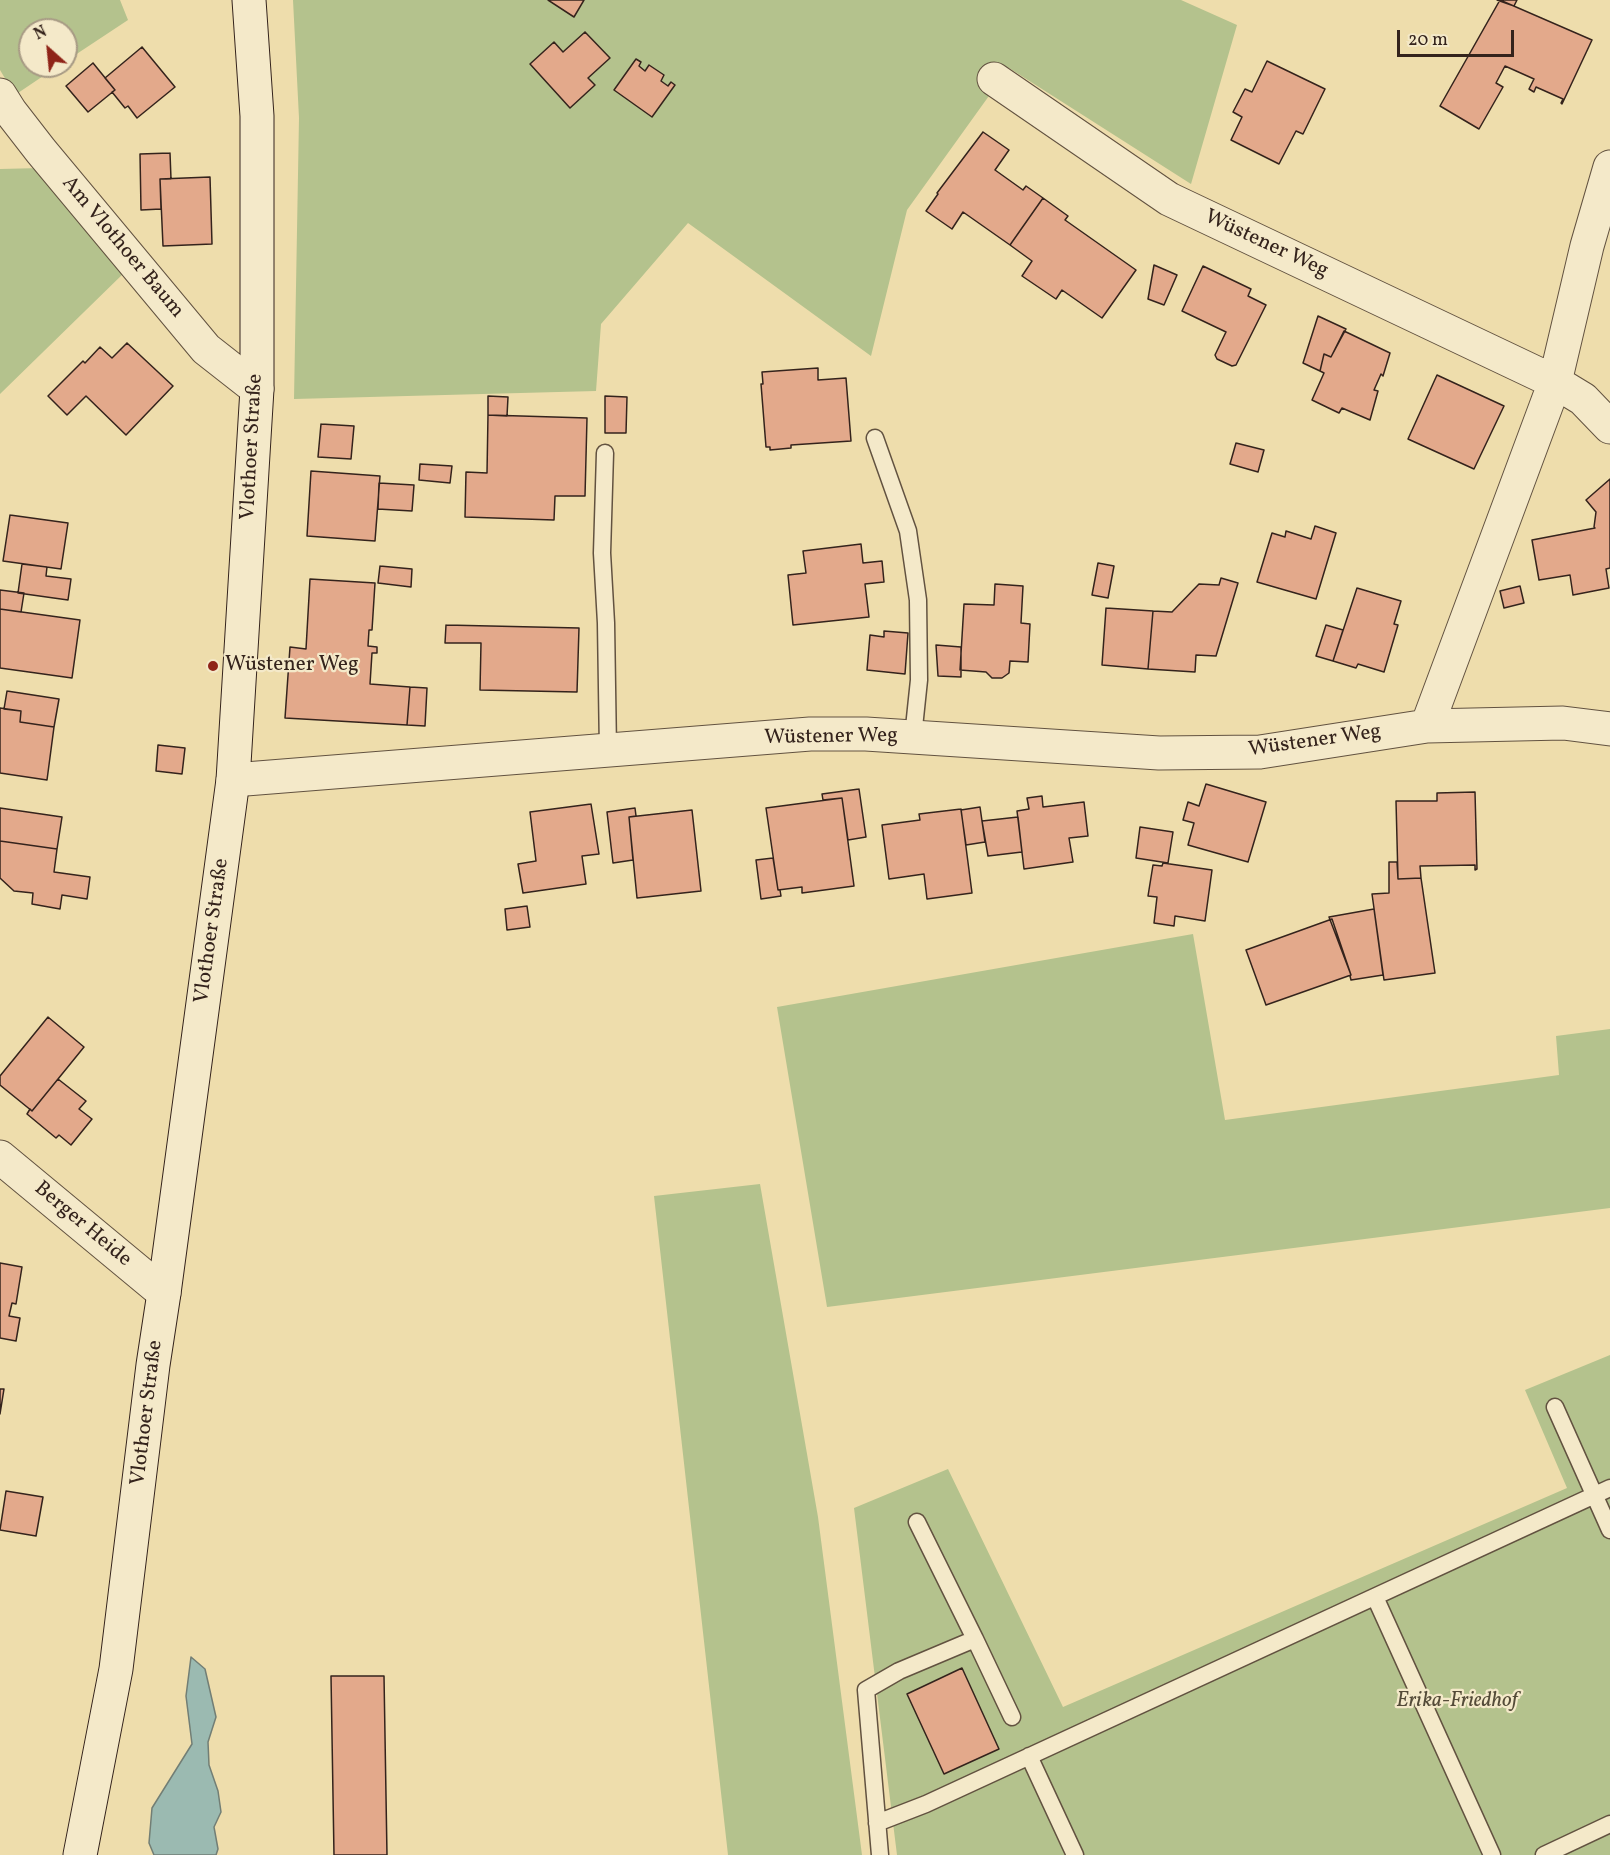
<!DOCTYPE html>
<meta charset="utf-8">
<style>
body{margin:0}
#map{position:relative;width:1610px;height:1855px;overflow:hidden;background:#eeddac;font-family:Vollkorn,serif}
canvas{display:block}
.north{position:absolute;left:18px;top:18px;width:60px;height:60px;box-sizing:border-box;background:#f4e9c9;border:2px solid #a79a84;border-radius:50%;rotate:333deg;font-size:16px;font-weight:700;line-height:24px;text-align:center;color:#34231c}
.north::after{content:'';display:block;margin:auto;width:21px;height:27px;background:#8f2418;clip-path:polygon(50% 0,100% 100%,50% 72%,0 100%)}
.scale{position:absolute;left:1397px;top:30px;width:117px;height:27px;box-sizing:border-box;border:3px solid #34231c;border-top:0;padding-left:8px;font-size:18px;line-height:21px;white-space:nowrap;color:#34231c;-webkit-text-stroke:4px #f4e9c9;paint-order:stroke}
</style>
<div id="map">
<canvas width="1610" height="1855"></canvas>
<div class="north">N</div>
<div class="scale">20 m</div>
</div>
<script>
const ctx = document.querySelector('canvas').getContext('2d');
ctx.lineJoin = 'round';
function fillPath(path, color) {
  ctx.fillStyle = color;
  ctx.fill(path, 'evenodd');
}
function toPath(rows) {
  const path = new Path2D();
  for (const r of rows) {
    path.moveTo(r[0], r[1]);
    for (let i = 2; i < r.length; i += 2) path.lineTo(r[i], r[i + 1]);
  }
  return path;
}
function strokePath(path, color, width, dash) {
  ctx.strokeStyle = color;
  ctx.lineWidth = width;
  ctx.lineCap = dash ? 'butt' : 'round';
  ctx.setLineDash(dash || []);
  ctx.stroke(path);
}
function drawText(font, color, halo, rows, align = 'center') {
  ctx.font = font + ' Vollkorn,serif';
  ctx.lineWidth = 4.5;
  ctx.setLineDash([]);
  ctx.textBaseline = 'middle';
  ctx.strokeStyle = halo;
  ctx.fillStyle = color;
  for (const [text, x, y, turn = 0] of rows) {
    ctx.save();
    ctx.translate(x, y);
    ctx.rotate((+turn || 0) * Math.PI / 180);
    ctx.textAlign = isNaN(turn) ? turn : align;
    if (halo) ctx.strokeText(text, 0, 0);
    ctx.fillText(text, 0, 0);
    ctx.restore();
  }
}
fillPath(toPath([
 [0,0,120,0,128,20,66,61,66,30,30,30,30,66,58,66,15,95,0,70],
 [293,0,1181,0,1237,25,1191,184,1009,68,907,210,871,356,688,223,601,324,596,391,294,399,299,118],
 [41,168,126,271,0,394,0,169],
 [1193,934,1225,1120,1559,1075,1556,1036,1610,1029,1610,1208,827,1307,777,1007],
 [760,1184,818,1517,862,1855,728,1855,654,1196],
 [1610,1355,1610,1855,897,1855,854,1508,948,1469,1063,1707,1567,1488,1525,1390]
]), '#b4c28d');
const water = toPath([
 [191,1657,205,1669,216,1717,208,1742,209,1765,218,1791,221,1812,214,1827,218,1849,216,1855,154,1855,149,1843,152,1808,192,1744,186,1696,191,1657]
]);
fillPath(water, '#9bbab1');
strokePath(water, '#727e75', 1.5);
const building = toPath([
 [548,0,584,0,574,17,548,0],
 [1497,0,1517,0,1514,6,1497,0],
 [1500,0,1592,40,1562,104,1561,103,1563,99,1536,87,1534,92,1529,89,1534,79,1505,66,1496,83,1503,87,1479,129,1440,106,1500,0],
 [585,32,610,58,588,78,595,85,570,108,530,64,554,42,563,52,585,32],
 [142,47,175,87,137,118,128,106,125,108,112,92,115,90,105,78,142,47],
 [636,59,641,62,639,66,645,71,649,65,664,75,661,81,668,86,671,82,675,85,652,117,614,90,636,59],
 [1267,61,1325,89,1303,134,1296,131,1279,164,1231,140,1242,117,1233,112,1245,89,1252,92,1267,61],
 [93,63,115,90,88,112,66,86,93,63],
 [983,132,1009,150,995,170,1023,190,1026,186,1043,198,1010,245,963,212,952,229,926,211,938,194,937,193,983,132],
 [170,153,171,179,160,179,161,209,141,210,140,154,170,153],
 [210,177,212,244,163,246,160,179,210,177],
 [1043,198,1068,216,1065,220,1136,270,1102,318,1062,290,1056,299,1022,276,1032,261,1010,245,1043,198],
 [1154,265,1177,275,1164,305,1148,299,1154,265],
 [1203,266,1251,289,1248,296,1266,305,1236,365,1232,366,1217,359,1215,355,1226,332,1182,311,1203,266],
 [1318,316,1346,329,1331,357,1324,354,1320,371,1303,363,1318,316],
 [1344,331,1390,353,1383,376,1381,374,1374,390,1378,391,1370,420,1342,408,1339,413,1312,400,1324,373,1320,371,1324,354,1331,357,1344,331],
 [127,343,173,386,126,435,86,396,67,415,48,396,83,361,85,363,100,347,112,358,127,343],
 [818,368,818,380,846,378,851,441,791,445,791,448,770,450,770,447,766,447,761,384,763,384,762,372,818,368],
 [1437,375,1504,406,1474,469,1408,439,1437,375],
 [488,396,508,397,507,416,488,415,488,396],
 [605,396,627,397,626,433,605,433,605,396],
 [488,415,587,418,585,496,555,496,554,520,465,517,466,472,487,473,488,415],
 [321,424,354,426,351,459,318,457,321,424],
 [1236,443,1264,450,1258,472,1230,464,1236,443],
 [420,464,452,466,450,483,419,480,420,464],
 [311,471,380,476,375,541,307,536,311,471],
 [1610,479,1610,568,1606,569,1609,588,1573,595,1570,575,1539,580,1532,540,1595,528,1594,527,1596,512,1586,500,1610,479],
 [379,483,414,485,412,511,378,509,379,483],
 [10,515,68,523,61,569,3,561,10,515],
 [1315,526,1336,533,1316,599,1257,582,1272,533,1285,537,1286,531,1311,539,1315,526],
 [861,544,863,563,882,561,884,582,865,584,869,617,793,625,788,575,806,573,803,551,861,544],
 [1098,563,1114,566,1108,598,1092,595,1098,563],
 [22,564,47,567,46,576,71,579,68,600,18,593,22,564],
 [380,566,412,569,411,587,378,583,380,566],
 [1221,578,1238,583,1216,656,1196,655,1195,672,1148,669,1153,611,1172,612,1199,584,1219,585,1221,578],
 [310,579,375,583,372,630,369,630,368,646,377,647,377,653,372,653,370,684,410,687,407,725,285,718,290,647,306,649,310,579],
 [995,584,1023,586,1021,623,1030,624,1028,662,1010,661,1009,673,1002,678,992,678,986,672,960,670,964,604,994,605,995,584],
 [1520,586,1524,603,1504,608,1500,591,1520,586],
 [1357,588,1401,601,1394,624,1398,625,1384,672,1358,664,1356,668,1333,661,1357,588],
 [0,590,24,593,21,612,0,609,0,590],
 [1106,608,1153,611,1148,669,1102,665,1106,608],
 [0,609,80,620,72,678,0,668,0,609],
 [446,625,579,628,577,692,480,690,481,643,445,643,446,625],
 [1326,625,1343,630,1333,661,1316,656,1326,625],
 [884,631,908,633,905,674,867,670,870,635,884,637,884,631],
 [936,645,961,647,961,677,938,676,936,645],
 [410,687,427,688,425,726,407,725,410,687],
 [7,691,59,699,54,727,20,722,21,711,4,709,7,691],
 [0,708,21,711,20,722,54,727,47,780,0,773,0,708],
 [158,745,185,748,182,774,156,771,158,745],
 [1206,784,1266,802,1248,862,1188,845,1194,823,1183,820,1188,802,1199,806,1206,784],
 [859,789,866,837,848,840,842,798,823,800,822,794,859,789],
 [1475,792,1477,869,1475,870,1475,865,1420,866,1421,878,1398,879,1396,801,1437,801,1437,793,1475,792],
 [1042,796,1043,807,1084,802,1088,836,1069,838,1073,862,1024,869,1017,811,1029,809,1027,798,1042,796],
 [842,798,854,886,802,893,802,887,778,890,766,808,842,798],
 [591,804,599,854,582,856,586,884,523,893,518,864,536,861,530,812,591,804],
 [980,807,985,842,966,845,961,810,980,807],
 [0,808,62,817,57,849,0,841,0,808],
 [635,808,636,816,629,817,633,860,613,863,607,812,635,808],
 [961,809,972,893,927,899,924,874,889,879,882,825,920,820,919,814,961,809],
 [692,810,701,891,637,898,629,817,692,810],
 [1018,817,1022,852,988,856,982,821,1018,817],
 [1140,827,1173,832,1168,863,1136,858,1140,827],
 [0,841,57,849,54,872,90,877,87,899,62,895,60,909,32,904,33,893,14,891,0,878,0,841],
 [773,858,778,890,780,890,781,896,761,899,756,860,773,858],
 [1389,862,1397,862,1398,879,1421,878,1435,973,1384,980,1372,894,1389,893,1389,862],
 [1163,863,1212,870,1205,921,1175,916,1174,926,1154,923,1157,897,1148,896,1153,865,1162,866,1163,863],
 [527,906,530,927,507,930,505,909,527,906],
 [1374,909,1383,975,1351,980,1350,976,1351,975,1329,917,1374,909],
 [1332,919,1351,975,1266,1005,1246,950,1332,919],
 [48,1017,84,1047,32,1111,0,1085,0,1076,48,1017],
 [58,1079,86,1101,79,1109,92,1119,71,1145,59,1135,56,1138,27,1114,30,1109,32,1111,58,1079],
 [0,1263,22,1267,16,1304,12,1303,9,1316,20,1318,16,1341,0,1338,0,1263],
 [0,1389,4,1389,0,1414,0,1389],
 [6,1491,43,1497,36,1536,0,1530,6,1491],
 [962,1668,999,1749,944,1774,907,1694,962,1668],
 [331,1676,384,1676,387,1855,334,1855,331,1676]
]);
fillPath(building, '#e3a98b');
strokePath(building, '#34231c', 1.5);
const lane = toPath([
 [875,438,908,531,918,600,919,680,913,737],
 [605,453,602,553,606,623,608,751],
 [1555,1407,1610,1530],
 [917,1522,975,1639],
 [1375,1597,1492,1855],
 [1029,1756,1075,1855],
 [877,1823,926,1804,1610,1488],
 [880,1855,866,1690,899,1671,975,1639,1012,1717],
 [1544,1855,1610,1824]
]);
const street = toPath([
 [994,79,1169,199,1555,382,1583,399,1610,427],
 [0,95,10,111,41,151,206,349,257,389],
 [1427,726,1555,382,1587,246,1610,167],
 [233,780,810,734,866,734,1159,753,1260,752,1427,726,1563,723,1610,729],
 [0,1157,164,1293]
]);
const secondary = toPath([
 [80,1855,116,1669,153,1365,164,1293,233,780,257,389,257,116,249,0]
]);
strokePath(lane, '#625240', 19);
strokePath(street, '#625240', 35);
strokePath(secondary, '#34231c', 35);
strokePath(lane, '#f4e9c9', 16);
strokePath(street, '#f4e9c9', 33);
strokePath(secondary, '#f4e9c9', 33);
for (const [x, y, r, color] of [
 [213,666,6,"#8f2418"]
]) {
  const dot = new Path2D();
  dot.arc(x, y, r, 0, 2 * Math.PI);
  ctx.fillStyle = color;
  ctx.fill(dot);
  strokePath(dot, '#f4e9c9', 2);
}
drawText('21px', '#34231c', '#f4e9c9', [
 ["Wüstener Weg",1266,245,25],
 ["Am Vlothoer Baum",122,248,50],
 ["Vlothoer Straße",253,447,-87],
 ["Wüstener Weg",831,738,-1],
 ["Wüstener Weg",1315,742,-8],
 ["Vlothoer Straße",213,931,-82],
 ["Berger Heide",82,1225,40],
 ["Vlothoer Straße",148,1413,-83]
]);
drawText('21px', '#34231c', '#f4e9c9', [
 ["Wüstener Weg",225,666]
], 'left');
drawText('italic 21px', '#544b38', '#f4e9c9', [
 ["Erika-Friedhof",1457,1702]
]);
</script>
